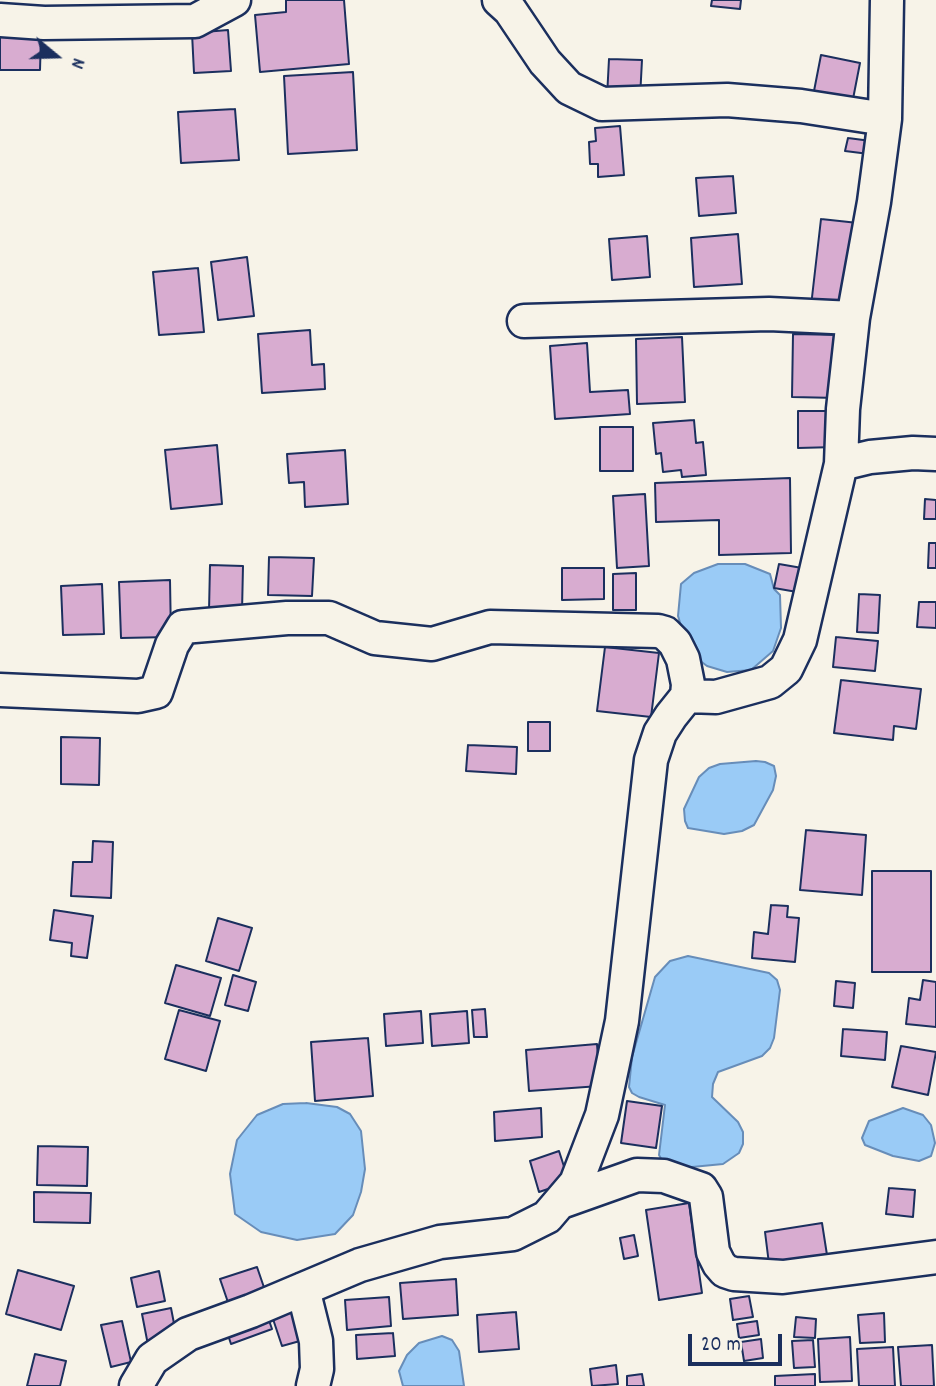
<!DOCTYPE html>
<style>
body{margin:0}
#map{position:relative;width:936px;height:1386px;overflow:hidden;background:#f7f3e8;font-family:Dekko,sans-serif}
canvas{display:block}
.north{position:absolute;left:21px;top:21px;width:70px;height:70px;-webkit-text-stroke:5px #f7f3e8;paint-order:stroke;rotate:109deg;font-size:19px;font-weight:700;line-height:28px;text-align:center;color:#1b2f5e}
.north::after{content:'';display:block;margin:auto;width:24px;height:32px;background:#1b2f5e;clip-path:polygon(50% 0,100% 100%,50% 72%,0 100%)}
.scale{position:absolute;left:688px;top:1334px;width:94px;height:32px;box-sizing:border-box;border:4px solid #1b2f5e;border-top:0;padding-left:9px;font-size:21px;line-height:24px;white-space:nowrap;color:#1b2f5e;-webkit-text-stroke:5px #f7f3e8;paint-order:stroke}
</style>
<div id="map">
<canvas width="936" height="1386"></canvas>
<div class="north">N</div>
<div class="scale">20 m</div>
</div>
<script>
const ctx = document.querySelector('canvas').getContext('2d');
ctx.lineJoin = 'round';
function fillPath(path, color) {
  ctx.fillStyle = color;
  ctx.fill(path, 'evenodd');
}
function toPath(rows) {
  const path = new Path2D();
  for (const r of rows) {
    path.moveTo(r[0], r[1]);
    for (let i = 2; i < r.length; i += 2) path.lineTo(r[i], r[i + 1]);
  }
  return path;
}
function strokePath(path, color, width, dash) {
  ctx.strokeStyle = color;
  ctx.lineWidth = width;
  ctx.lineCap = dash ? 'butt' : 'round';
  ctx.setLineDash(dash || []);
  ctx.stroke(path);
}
const water = toPath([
 [718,564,745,564,770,574,774,589,780,595,781,628,773,651,751,670,727,672,707,666,695,657,687,645,678,616,681,584,694,573,718,564],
 [756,761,765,762,774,766,776,776,773,790,754,825,742,831,724,834,688,828,685,821,684,809,699,777,709,768,720,764,756,761],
 [688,956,769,973,777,980,780,990,774,1038,770,1048,762,1056,718,1072,713,1084,712,1097,738,1122,743,1132,743,1144,739,1153,723,1164,692,1167,678,1167,663,1162,659,1155,665,1105,639,1097,632,1093,629,1087,632,1057,655,977,670,961,688,956],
 [306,1103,337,1107,350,1114,361,1131,365,1169,361,1192,353,1215,335,1234,297,1240,261,1232,235,1214,230,1174,237,1140,257,1115,283,1104,306,1103],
 [903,1108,923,1115,931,1125,935,1143,931,1156,919,1161,893,1156,865,1145,862,1138,869,1121,903,1108],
 [442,1336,452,1340,459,1351,464,1386,403,1386,399,1371,407,1355,419,1343,442,1336]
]);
fillPath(water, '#9acbf6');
strokePath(water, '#678db9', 2);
const building = toPath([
 [286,0,344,0,349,64,260,72,255,15,286,12,286,0],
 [712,0,741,0,740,9,711,6,712,0],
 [228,30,231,71,194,73,192,33,228,30],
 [0,35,41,35,40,70,0,70,0,35],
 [821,55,860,63,853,99,814,91,821,55],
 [609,59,642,60,640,98,607,97,609,59],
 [353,72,357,150,288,154,284,76,353,72],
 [235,109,239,160,181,163,178,112,235,109],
 [620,126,624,175,598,177,598,164,590,164,589,142,596,141,595,128,620,126],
 [848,138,871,141,869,154,845,151,848,138],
 [733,176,736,213,699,216,696,178,733,176],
 [821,219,858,223,849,310,811,306,821,219],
 [738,234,742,284,694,287,691,238,738,234],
 [647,236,650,277,612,280,609,239,647,236],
 [247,257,254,316,218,320,211,262,247,257],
 [198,268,204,332,159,335,153,272,198,268],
 [310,330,312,365,324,364,325,389,262,393,258,334,310,330],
 [793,334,840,335,838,398,792,397,793,334],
 [682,337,685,402,637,404,636,339,682,337],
 [587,343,590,392,628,390,630,414,555,419,550,346,587,343],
 [798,411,835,411,836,447,798,448,798,411],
 [694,420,696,443,703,442,706,475,682,477,681,470,663,472,661,453,656,454,653,423,694,420],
 [600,427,633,427,633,471,600,471,600,427],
 [217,445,222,504,171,509,165,450,217,445],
 [345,450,348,504,305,507,304,482,289,483,287,454,345,450],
 [790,478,791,553,719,555,719,520,656,522,655,483,790,478],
 [645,494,649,566,617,568,613,496,645,494],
 [925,499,936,500,936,519,924,519,925,499],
 [929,543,936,543,936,568,928,568,929,543],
 [269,557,314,558,312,596,268,595,269,557],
 [779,564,802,568,797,592,774,588,779,564],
 [210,565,243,566,242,612,209,611,210,565],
 [562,568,604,568,604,599,562,600,562,568],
 [636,573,636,610,613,610,613,574,636,573],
 [170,580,171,637,121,638,119,582,170,580],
 [102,584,104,634,63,635,61,586,102,584],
 [859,594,880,595,878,633,857,632,859,594],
 [919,602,936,602,936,628,917,627,919,602],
 [836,637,878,641,875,671,833,667,836,637],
 [605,647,659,653,651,717,597,711,605,647],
 [841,680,921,689,916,729,894,726,893,740,834,733,841,680],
 [528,722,550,722,550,751,528,751,528,722],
 [61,737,100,738,99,785,61,784,61,737],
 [468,745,517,747,516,774,466,771,468,745],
 [806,830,866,835,862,895,800,890,806,830],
 [93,841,113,842,111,898,71,896,73,862,92,862,93,841],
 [872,871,931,871,931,972,872,972,872,871],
 [771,905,788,906,787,917,799,918,795,962,752,958,754,932,768,934,771,905],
 [54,910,93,916,87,958,71,956,72,943,50,940,54,910],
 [218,918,252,928,239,971,206,961,218,918],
 [176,965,221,978,210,1016,165,1003,176,965],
 [233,975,256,982,248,1011,225,1005,233,975],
 [923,980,936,982,936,1027,906,1024,909,998,920,1000,923,980],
 [836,981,855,983,853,1008,834,1006,836,981],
 [485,1009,487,1037,474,1037,472,1010,485,1009],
 [179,1010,220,1021,206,1071,165,1059,179,1010],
 [421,1011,423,1043,386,1046,384,1014,421,1011],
 [467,1011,469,1043,432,1046,430,1014,467,1011],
 [843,1029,887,1032,885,1060,841,1056,843,1029],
 [368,1038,373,1096,315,1101,311,1042,368,1038],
 [597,1044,600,1086,529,1091,526,1050,597,1044],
 [901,1046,936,1052,928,1095,892,1087,901,1046],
 [627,1101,662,1106,656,1148,621,1143,627,1101],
 [541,1108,542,1137,495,1141,494,1112,541,1108],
 [38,1146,88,1147,87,1186,37,1185,38,1146],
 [559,1151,569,1182,539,1192,530,1161,559,1151],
 [889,1188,915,1190,913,1217,886,1214,889,1188],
 [34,1192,91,1193,90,1223,34,1222,34,1192],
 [689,1203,702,1293,659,1300,646,1210,689,1203],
 [822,1223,827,1255,769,1264,765,1232,822,1223],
 [634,1235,638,1256,624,1259,620,1238,634,1235],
 [257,1267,269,1302,232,1314,220,1279,257,1267],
 [18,1270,74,1286,61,1330,6,1314,18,1270],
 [159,1271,165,1301,137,1307,131,1278,159,1271],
 [456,1279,458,1315,403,1319,400,1283,456,1279],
 [749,1296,753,1317,733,1320,730,1299,749,1296],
 [389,1297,391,1326,347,1330,345,1300,389,1297],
 [294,1299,307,1339,282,1346,269,1307,294,1299],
 [171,1308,177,1339,148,1345,142,1314,171,1308],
 [265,1309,272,1329,231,1344,224,1323,265,1309],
 [516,1312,519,1349,479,1352,477,1315,516,1312],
 [884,1313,885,1342,860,1343,858,1315,884,1313],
 [796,1317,816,1319,815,1338,794,1337,796,1317],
 [122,1321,131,1362,111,1367,101,1325,122,1321],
 [757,1321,759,1335,739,1338,737,1324,757,1321],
 [393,1333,395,1356,357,1359,356,1335,393,1333],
 [850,1337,852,1381,820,1382,818,1339,850,1337],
 [761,1339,763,1358,744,1361,741,1342,761,1339],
 [813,1340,815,1367,794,1368,792,1341,813,1340],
 [932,1345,934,1386,901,1386,898,1347,932,1345],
 [893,1347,895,1386,859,1386,857,1349,893,1347],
 [35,1354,66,1361,60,1386,27,1386,35,1354],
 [616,1365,618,1384,592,1386,590,1369,616,1365],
 [642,1374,644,1386,627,1386,627,1376,642,1374],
 [815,1374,815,1386,775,1386,775,1376,815,1374]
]);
fillPath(building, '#d8acd0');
strokePath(building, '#1b2f5e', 2);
const minor = toPath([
 [499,0,510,10,545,62,569,88,602,104,727,100,801,106,885,119],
 [0,20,44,23,195,21,234,0],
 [524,321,769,314,853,318],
 [841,464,870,457,913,453,936,454],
 [0,690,138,696,156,692,172,645,183,627,287,618,329,618,375,638,432,644,490,627,658,631,665,633,675,643,683,659,688,684,687,696],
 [561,1202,637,1175,664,1176,701,1189,706,1197,713,1252,719,1264,725,1271,734,1274,783,1277,936,1257],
 [303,1289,316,1341,317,1369,313,1386],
 [136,1386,152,1359,188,1334,251,1311,360,1265,440,1242,513,1234,547,1217,576,1183,602,1115,622,1021,651,760,660,733,671,716,687,696,716,697,770,682,786,669,800,640,841,464,843,409,853,318,874,202,885,119,887,0]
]);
strokePath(minor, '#1b2f5e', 37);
strokePath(minor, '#f7f3e8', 32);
</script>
